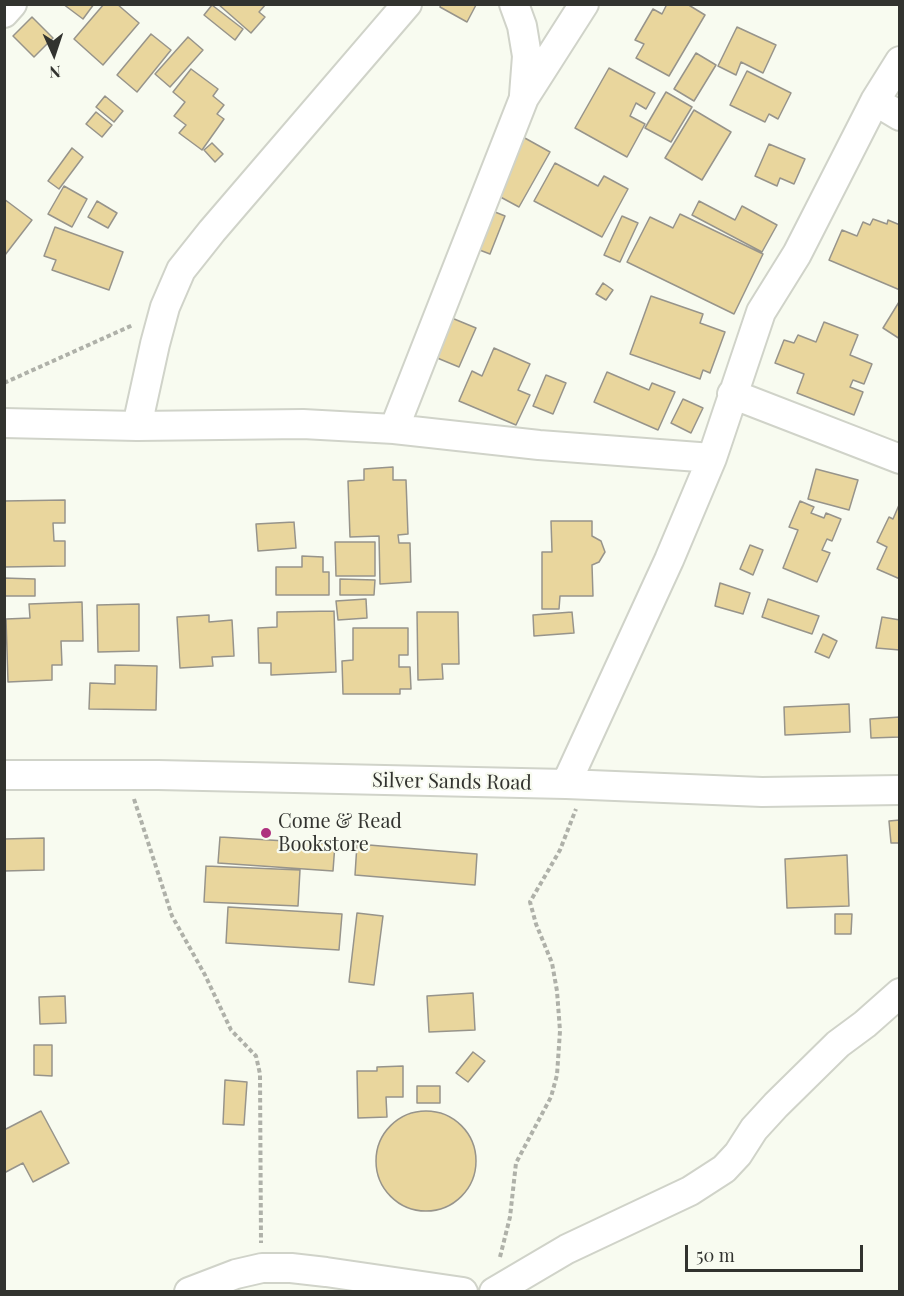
<!DOCTYPE html>
<style>
body{margin:0}
#map{position:relative;width:904px;height:1296px;overflow:hidden;background:#f8fbf0;font-family:"Playfair Display",serif}
canvas{display:block}
.frame{position:absolute;inset:0;border:6px solid #32332f;pointer-events:none}
.north{position:absolute;left:24px;top:24px;width:60px;height:60px;-webkit-text-stroke:4px #f8fbf0;paint-order:stroke;rotate:177deg;font-size:16px;font-weight:700;line-height:24px;text-align:center;color:#32332f}
.north::after{content:'';display:block;margin:auto;width:21px;height:27px;background:#32332f;clip-path:polygon(50% 0,100% 100%,50% 72%,0 100%)}
.scale{position:absolute;left:685px;top:1245px;width:178px;height:27px;box-sizing:border-box;border:3px solid #32332f;border-top:0;padding-left:8px;font-size:18px;line-height:21px;white-space:nowrap;color:#32332f;-webkit-text-stroke:4px #f8fbf0;paint-order:stroke}
</style>
<div id="map">
<canvas width="904" height="1296"></canvas>
<div class="frame"></div>
<div class="north">N</div>
<div class="scale">50 m</div>
</div>
<script>
const ctx = document.querySelector('canvas').getContext('2d');
ctx.lineJoin = 'round';
function fillPath(path, color) {
  ctx.fillStyle = color;
  ctx.fill(path, 'evenodd');
}
function toPath(rows) {
  const path = new Path2D();
  for (const r of rows) {
    if (r.length === 3) {
      path.moveTo(r[0] + r[2], r[1]);
      path.arc(r[0], r[1], r[2], 0, 2 * Math.PI);
      continue;
    }
    path.moveTo(r[0], r[1]);
    for (let i = 2; i < r.length; i += 2) path.lineTo(r[i], r[i + 1]);
  }
  return path;
}
function strokePath(path, color, width, dash) {
  ctx.strokeStyle = color;
  ctx.lineWidth = width;
  ctx.lineCap = dash ? 'butt' : 'round';
  ctx.setLineDash(dash || []);
  ctx.stroke(path);
}
function drawText(font, color, halo, rows, align = 'center') {
  ctx.font = font + ' "Playfair Display",serif';
  ctx.lineWidth = 4.5;
  ctx.setLineDash([]);
  ctx.textBaseline = 'middle';
  ctx.strokeStyle = halo;
  ctx.fillStyle = color;
  for (const [text, x, y, turn = 0] of rows) {
    ctx.save();
    ctx.translate(x, y);
    ctx.rotate((+turn || 0) * Math.PI / 180);
    ctx.textAlign = isNaN(turn) ? turn : align;
    if (halo) ctx.strokeText(text, 0, 0);
    ctx.fillText(text, 0, 0);
    ctx.restore();
  }
}
const building = toPath([
 [63,4,94,4,83,19,63,4],
 [104,4,117,4,139,23,103,65,74,39,104,4],
 [218,4,266,4,259,12,265,17,251,33,218,4],
 [441,4,475,4,476,5,467,22,440,7,441,4],
 [667,4,687,4,705,15,669,76,636,58,644,44,635,40,653,9,662,14,667,4],
 [212,5,243,29,235,40,204,15,212,5],
 [32,17,53,38,34,57,13,36,32,17],
 [737,27,776,45,763,73,741,62,736,75,718,66,737,27],
 [151,34,171,50,137,92,117,75,151,34],
 [188,37,203,50,170,87,155,74,188,37],
 [696,53,716,65,694,101,674,89,696,53],
 [609,68,655,93,646,109,636,103,630,116,645,124,627,157,575,128,609,68],
 [191,69,218,89,213,96,224,105,217,114,224,119,202,150,179,133,186,125,174,116,185,102,173,92,191,69],
 [747,71,791,93,778,119,769,114,765,122,730,105,747,71],
 [666,92,692,107,671,142,645,128,666,92],
 [105,96,123,111,114,122,96,107,105,96],
 [694,110,731,132,702,180,665,158,694,110],
 [96,112,112,125,102,137,86,124,96,112],
 [523,137,550,152,519,207,493,193,523,137],
 [212,143,223,154,215,162,204,150,212,143],
 [769,144,805,159,794,184,780,178,777,186,755,176,769,144],
 [72,148,83,157,59,189,48,181,72,148],
 [555,163,598,186,604,176,628,189,602,237,534,201,555,163],
 [64,186,87,199,72,227,48,214,64,186],
 [4,199,32,220,5,255,4,255,4,199],
 [97,201,117,213,108,228,88,217,97,201],
 [699,201,735,220,742,206,777,225,762,252,692,215,699,201],
 [485,208,505,216,490,254,469,246,485,208],
 [680,214,763,254,734,314,627,262,650,217,673,228,680,214],
 [622,216,638,223,620,262,604,255,622,216],
 [873,219,887,224,888,220,900,225,900,290,829,260,842,230,857,236,863,222,870,225,873,219],
 [55,227,123,252,109,290,52,270,56,260,44,256,55,227],
 [603,283,613,290,606,300,596,294,603,283],
 [651,296,703,314,700,323,725,332,710,373,703,370,700,379,630,354,651,296],
 [899,302,900,303,900,339,883,328,899,302],
 [447,316,476,328,459,367,430,355,447,316],
 [824,322,858,335,850,355,872,364,864,384,853,380,850,387,863,392,854,415,797,393,804,374,775,363,784,340,794,343,798,335,816,342,824,322],
 [494,348,530,364,518,390,530,395,516,425,459,401,472,371,482,376,494,348],
 [607,372,649,390,652,383,675,392,658,430,594,402,607,372],
 [546,375,566,383,553,414,533,406,546,375],
 [683,399,703,408,691,433,671,423,683,399],
 [393,467,393,480,406,480,408,534,398,535,399,543,410,543,411,582,380,584,379,536,350,537,348,481,364,480,364,469,393,467],
 [816,469,858,480,849,510,808,499,816,469],
 [65,500,65,523,53,523,54,541,65,541,65,566,4,567,4,501,65,500],
 [800,501,814,507,811,513,824,518,826,513,841,519,832,541,827,539,822,550,830,553,817,582,783,568,798,530,789,527,800,501],
 [899,505,900,506,900,579,877,569,887,547,877,542,889,517,893,519,899,505],
 [551,521,592,521,592,536,601,541,605,552,599,562,592,565,593,596,560,596,559,609,542,609,542,552,552,552,551,521],
 [294,522,296,548,258,551,256,524,294,522],
 [335,542,375,542,375,576,336,576,335,542],
 [750,545,763,550,753,575,740,569,750,545],
 [302,556,323,557,323,572,329,572,329,595,276,595,276,567,302,567,302,556],
 [4,578,35,579,35,596,4,596,4,578],
 [340,579,375,580,374,595,340,595,340,579],
 [720,583,750,593,743,614,715,606,720,583],
 [366,599,367,618,338,620,336,601,366,599],
 [768,599,819,616,812,634,762,617,768,599],
 [82,602,83,641,61,641,62,665,52,665,52,680,8,682,6,619,30,618,29,604,82,602],
 [139,604,139,651,98,652,97,605,139,604],
 [334,611,336,672,271,675,271,663,259,663,258,628,277,627,277,612,334,611],
 [417,612,458,612,459,664,442,664,443,679,418,680,417,612],
 [572,612,574,633,534,636,533,615,572,612],
 [209,615,209,622,232,620,234,656,212,657,213,666,180,668,177,617,209,615],
 [882,617,900,620,900,650,876,648,882,617],
 [353,628,408,628,408,655,399,655,399,667,410,667,411,689,400,689,400,694,343,694,342,661,353,660,353,628],
 [823,634,837,641,829,658,815,652,823,634],
 [115,665,157,666,156,710,89,709,90,683,115,684,115,665],
 [849,704,850,732,785,735,784,707,849,704],
 [900,717,900,737,871,738,870,719,900,717],
 [900,820,900,843,891,843,889,821,900,820],
 [220,837,335,844,333,871,218,863,220,837],
 [44,838,44,870,4,871,4,839,44,838],
 [357,844,477,854,475,885,355,875,357,844],
 [847,855,849,906,787,908,785,859,847,855],
 [206,866,300,870,298,906,204,902,206,866],
 [228,907,342,914,339,950,226,943,228,907],
 [357,913,383,916,374,985,349,982,357,913],
 [835,914,852,914,851,934,835,934,835,914],
 [473,993,475,1030,429,1032,427,996,473,993],
 [65,996,66,1023,40,1024,39,997,65,996],
 [34,1045,52,1045,52,1076,34,1075,34,1045],
 [473,1052,485,1061,468,1082,456,1073,473,1052],
 [403,1066,403,1097,386,1097,387,1117,358,1118,357,1071,377,1071,377,1067,403,1066],
 [225,1080,247,1082,244,1125,223,1124,225,1080],
 [417,1086,440,1086,440,1103,417,1103,417,1086],
 [41,1111,69,1163,33,1182,23,1163,4,1173,4,1130,41,1111],
 [426,1161,50]
]);
fillPath(building, '#e9d69d');
strokePath(building, '#97948b', 1.5);
const minor = toPath([
 [514,4,522,26,527,56,524,95],
 [4,13,12,4],
 [875,101,900,116],
 [732,394,900,459],
 [4,423,137,426,303,424,394,429,539,445,712,458],
 [137,426,155,344,165,307,181,270,212,231,407,4],
 [394,429,524,98,584,4],
 [4,775,158,775,566,784,762,792,900,790],
 [566,784,669,560,712,458,761,312,797,254,875,101,900,61],
 [189,1292,236,1274,262,1268,291,1268,326,1272,463,1292],
 [494,1292,567,1249,690,1191,724,1169,738,1154,754,1129,776,1105,838,1044,865,1024,900,993]
]);
strokePath(minor, '#d0d3c9', 32);
strokePath(toPath([
 [4,383,133,325],
 [134,799,172,916,205,975,231,1030,256,1056,260,1074,261,1243],
 [500,1257,510,1217,516,1163,551,1097,557,1075,560,1031,557,991,552,963,536,924,530,902,560,850,576,809]
]), '#afb1a9', 4, [4.5, 3]);
strokePath(minor, '#fff', 28);
for (const [x, y, r, color] of [
 [266,833,6,"#ae307e"]
]) {
  const dot = new Path2D();
  dot.arc(x, y, r, 0, 2 * Math.PI);
  ctx.fillStyle = color;
  ctx.fill(dot);
  strokePath(dot, '#f8fbf0', 2);
}
drawText('20px', '#32332f', '#f8fbf0', [
 ["Silver Sands Road",452,782,1]
]);
drawText('20px', '#32332f', '#f8fbf0', [
 ["Come & Read",278,822],
 ["Bookstore",278,845]
], 'left');
</script>
